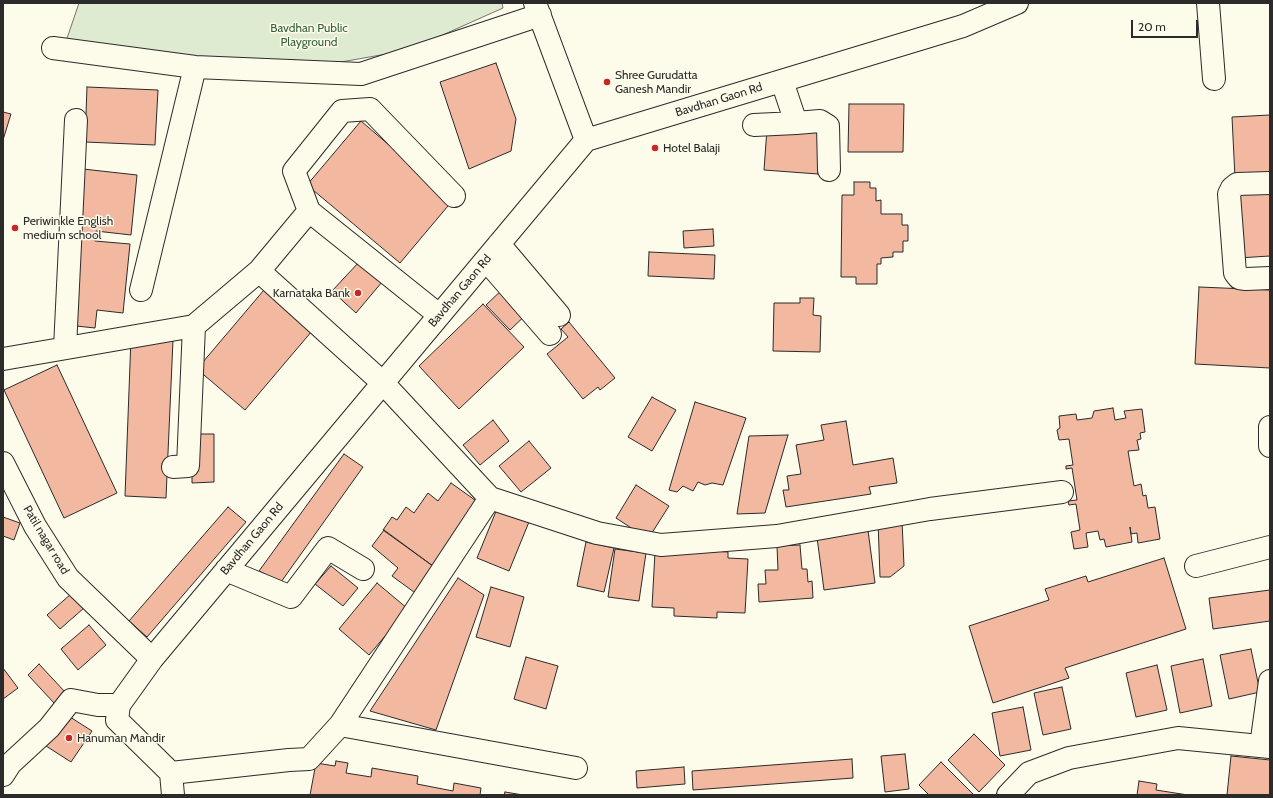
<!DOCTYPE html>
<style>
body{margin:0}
#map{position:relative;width:1273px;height:798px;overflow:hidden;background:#fdfbea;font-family:Cabin,sans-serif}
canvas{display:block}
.frame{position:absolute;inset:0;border:4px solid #2b2b2b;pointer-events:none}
.scale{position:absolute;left:1131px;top:20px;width:67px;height:18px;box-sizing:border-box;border:2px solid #2b2b2b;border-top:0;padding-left:5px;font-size:12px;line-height:14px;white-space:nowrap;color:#2b2b2b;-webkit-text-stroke:3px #fdfbea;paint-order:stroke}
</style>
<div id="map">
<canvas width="1273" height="798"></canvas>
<div class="frame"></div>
<div class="scale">20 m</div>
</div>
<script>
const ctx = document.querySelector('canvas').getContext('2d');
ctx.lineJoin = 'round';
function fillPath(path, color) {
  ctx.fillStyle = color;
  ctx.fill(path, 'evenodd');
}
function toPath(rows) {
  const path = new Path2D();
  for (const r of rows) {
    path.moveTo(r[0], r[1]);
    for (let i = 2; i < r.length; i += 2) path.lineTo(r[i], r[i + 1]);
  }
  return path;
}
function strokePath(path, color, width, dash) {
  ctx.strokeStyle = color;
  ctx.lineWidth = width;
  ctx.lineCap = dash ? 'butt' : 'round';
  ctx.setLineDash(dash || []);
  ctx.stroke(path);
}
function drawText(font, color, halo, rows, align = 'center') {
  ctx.font = font + ' Cabin,sans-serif';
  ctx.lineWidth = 3;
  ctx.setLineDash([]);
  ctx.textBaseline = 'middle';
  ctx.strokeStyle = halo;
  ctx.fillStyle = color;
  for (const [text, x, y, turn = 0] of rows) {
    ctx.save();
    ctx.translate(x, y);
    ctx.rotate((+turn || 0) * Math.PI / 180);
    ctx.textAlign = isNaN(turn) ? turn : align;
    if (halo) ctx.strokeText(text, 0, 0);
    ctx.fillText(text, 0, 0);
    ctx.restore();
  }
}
const green = toPath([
 [79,3,502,3,503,8,409,50,307,68,62,53,79,3]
]);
fillPath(green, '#deebd1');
strokePath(green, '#74746e', 1);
const building = toPath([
 [496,63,516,119,511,151,469,169,440,82,496,63],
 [87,87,158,90,155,145,85,142,87,87],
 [849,104,904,104,903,152,848,152,849,104],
 [3,112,11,114,3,140,3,112],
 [1270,115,1270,176,1235,178,1232,117,1270,115],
 [361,121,453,200,400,263,307,185,361,121],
 [767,129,821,133,818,174,764,170,767,129],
 [83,169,137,175,131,235,96,231,95,241,130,244,123,313,97,310,95,328,67,325,83,169],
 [854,182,870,182,870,188,876,188,876,201,881,200,881,214,902,214,902,225,908,225,908,241,903,241,903,252,893,252,893,257,881,258,881,264,877,264,877,284,856,284,856,277,841,277,842,195,854,195,854,182],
 [1270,188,1270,256,1238,258,1235,190,1270,188],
 [713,229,714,246,684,248,683,231,713,229],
 [649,252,715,255,714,279,648,276,649,252],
 [359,262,382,282,356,313,332,291,359,262],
 [506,286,530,311,510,330,486,305,506,286],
 [1199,287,1270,290,1270,368,1195,364,1199,287],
 [264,290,312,331,245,410,197,369,264,290],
 [800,298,814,298,813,315,821,316,820,352,773,351,774,303,800,303,800,298],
 [483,304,524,347,459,409,419,366,483,304],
 [569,322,615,378,600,390,598,387,583,399,547,354,568,337,561,329,569,322],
 [131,338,173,340,166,498,125,496,131,338],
 [57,365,117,493,64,518,4,390,57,365],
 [652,397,676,410,652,451,628,437,652,397],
 [695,402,746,418,723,485,712,483,705,485,698,482,693,491,683,486,677,492,669,490,695,402],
 [1113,408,1115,420,1126,418,1124,411,1142,409,1145,432,1140,433,1141,439,1137,440,1139,450,1128,451,1134,486,1141,484,1143,496,1146,495,1148,508,1155,507,1160,539,1138,543,1137,533,1131,534,1130,527,1132,542,1106,547,1104,539,1100,540,1098,531,1086,533,1088,547,1074,549,1071,532,1080,530,1076,504,1069,505,1068,501,1077,500,1072,468,1066,469,1066,466,1073,465,1069,439,1059,440,1057,430,1060,428,1059,416,1076,414,1077,420,1092,418,1094,411,1113,408],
 [493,420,509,441,480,465,463,445,493,420],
 [846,421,853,465,893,458,897,483,869,487,871,494,786,507,783,490,789,490,787,476,801,474,796,445,824,440,821,425,846,421],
 [192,434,214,434,214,482,192,483,192,434],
 [788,435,765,513,737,514,749,436,788,435],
 [529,441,551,468,521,492,499,466,529,441],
 [344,454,363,467,281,582,259,571,344,454],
 [451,483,482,505,437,569,383,530,392,517,397,520,406,507,414,513,428,493,438,501,451,483],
 [636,485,669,506,648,539,616,518,636,485],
 [499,504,531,517,509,571,477,558,499,504],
 [228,507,246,522,147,637,129,621,228,507],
 [3,517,20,523,14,540,3,536,3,517],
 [902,520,904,566,890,577,880,577,878,521,902,520],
 [867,523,875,583,824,590,816,530,867,523],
 [384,530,437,569,418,595,392,576,398,568,372,546,384,530],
 [586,542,614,548,604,592,577,586,586,542],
 [800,545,802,569,807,569,808,582,812,581,813,598,759,602,758,584,766,584,765,570,778,570,777,546,800,545],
 [615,549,646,553,639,601,608,597,615,549],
 [683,549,728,552,728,558,748,559,745,613,717,612,717,618,674,616,674,608,652,607,655,552,683,549],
 [1164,558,1186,629,1065,668,1069,678,993,703,969,626,1049,600,1045,589,1086,576,1088,582,1164,558],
 [331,566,358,588,343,606,315,584,331,566],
 [458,578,484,595,436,730,370,711,458,578],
 [377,583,408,609,369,655,339,629,377,583],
 [491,587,524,597,510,647,476,637,491,587],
 [1270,590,1270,621,1213,629,1209,598,1270,590],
 [71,594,84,608,60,629,47,615,71,594],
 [89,625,106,645,78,670,61,649,89,625],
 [1251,649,1260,692,1229,699,1220,655,1251,649],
 [526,657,558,666,546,709,514,699,526,657],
 [1203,659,1212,706,1180,713,1171,666,1203,659],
 [39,664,65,692,54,703,28,675,39,664],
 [1157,665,1167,710,1136,717,1126,673,1157,665],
 [3,668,18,688,3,699,3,668],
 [1062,687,1071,729,1043,735,1034,693,1062,687],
 [1023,707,1031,750,1000,756,992,713,1023,707],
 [67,715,92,731,71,762,46,746,67,715],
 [974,734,1005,765,979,792,948,760,974,734],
 [905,754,909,789,885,792,881,756,905,754],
 [1231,756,1270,760,1270,795,1227,795,1231,756],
 [852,759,853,778,693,790,692,771,852,759],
 [336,761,348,763,346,773,371,777,372,768,418,776,417,784,453,791,454,783,481,788,480,795,310,795,316,763,335,766,336,761],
 [941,762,974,795,929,795,919,785,941,762],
 [684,767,685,784,637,788,636,771,684,767],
 [1139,781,1157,784,1156,790,1188,795,1137,795,1139,781],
 [505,792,523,795,504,795,505,792]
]);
fillPath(building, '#f2b8a0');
strokePath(building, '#2b2b2b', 1);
const minor = toPath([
 [535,3,586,140],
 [1208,3,1214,79],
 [53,48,195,67,361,74,540,15],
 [782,81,796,123,820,121,828,126,829,170],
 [754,125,796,123],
 [1270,183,1237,184,1232,188,1229,194,1235,273,1239,278,1246,279,1270,278],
 [309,211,439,315],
 [499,244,559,315],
 [486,260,550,334],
 [259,271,383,383,490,498,597,533,661,545,777,536,930,509,1062,492],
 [141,290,195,67],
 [65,348,76,120],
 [3,359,194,326],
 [1270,427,1270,446],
 [3,463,35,526,68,578,152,659],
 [173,467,188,466,194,326,259,271,309,211,294,171,342,111,370,109,454,196],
 [1196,566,1270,547],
 [226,570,291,597,328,548,363,569],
 [340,725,576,768],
 [1261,746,1270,681],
 [171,773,289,760,309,759,340,725,490,498],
 [3,775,10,764,49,728,71,700,98,705,119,705],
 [173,795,171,773,117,720,119,705,152,659,586,140,963,26,1017,3],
 [1008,795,1029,773,1069,758,1178,738,1270,747]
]);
strokePath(minor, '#2b2b2b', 24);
strokePath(minor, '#fdfbea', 22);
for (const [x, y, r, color] of [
 [607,82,4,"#c62828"],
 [655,148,4,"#c62828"],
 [15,228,4,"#c62828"],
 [358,293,4,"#c62828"],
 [69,738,4,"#c62828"]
]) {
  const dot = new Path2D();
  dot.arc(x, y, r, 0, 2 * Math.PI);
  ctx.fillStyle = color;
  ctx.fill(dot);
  strokePath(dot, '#fdfbea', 1.5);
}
drawText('12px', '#34623c', '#fdfbea', [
 ["Bavdhan Public",309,28],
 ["Playground",309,42]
]);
drawText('12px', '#2b2b2b', '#fdfbea', [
 ["Shree Gurudatta",615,75],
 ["Ganesh Mandir",615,89],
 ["Hotel Balaji",663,148],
 ["Periwinkle English",23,221],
 ["medium school",23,235],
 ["Karnataka Bank",350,293,"right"],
 ["Hanuman Mandir",77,738]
], 'left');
drawText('12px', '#2b2b2b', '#fdfbea', [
 ["Bavdhan Gaon Rd",719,100,-17],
 ["Bavdhan Gaon Rd",460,291,-50],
 ["Bavdhan Gaon Rd",252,539,-50],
 ["Patil nagar road",46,540,59]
]);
</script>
